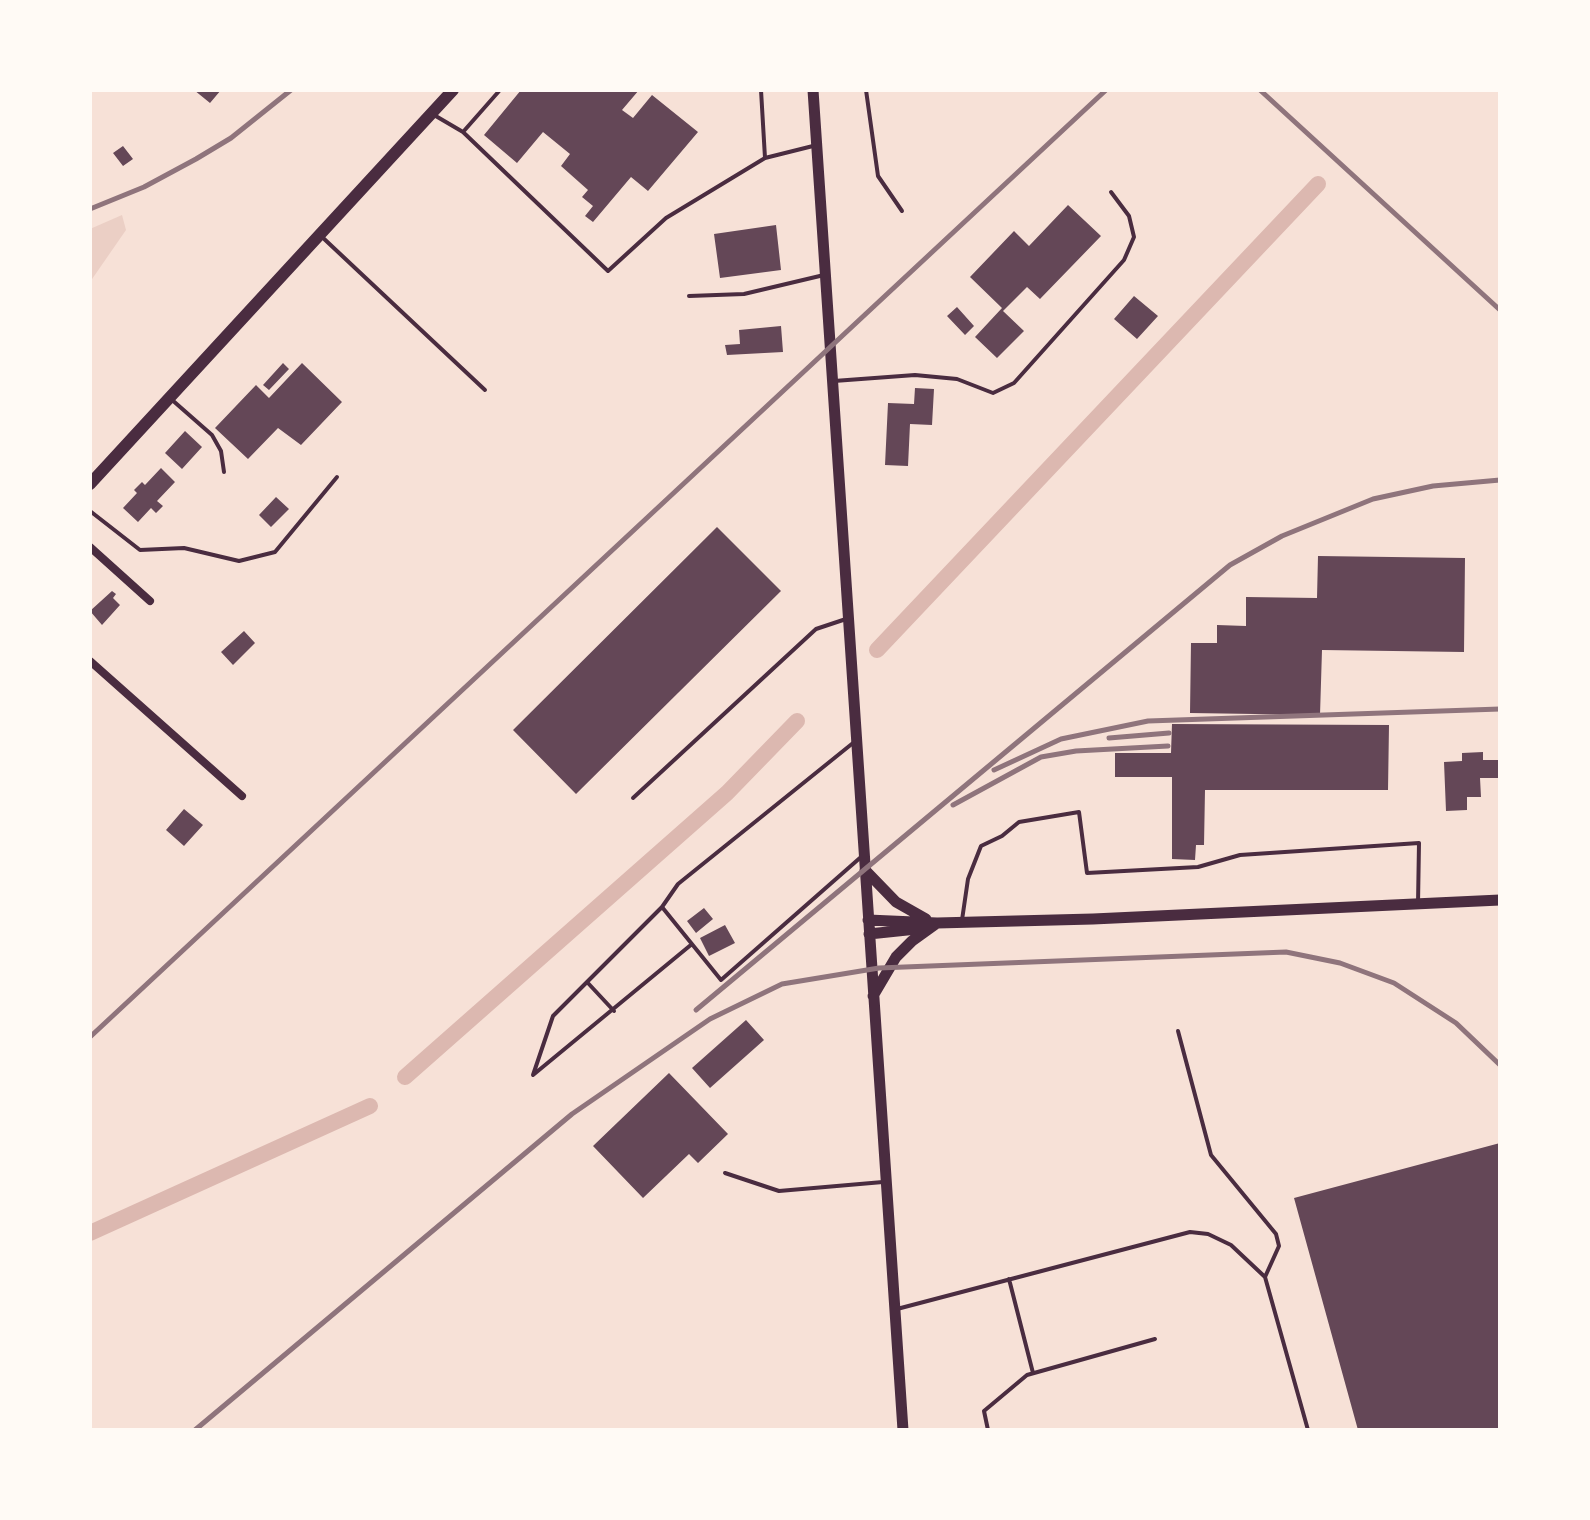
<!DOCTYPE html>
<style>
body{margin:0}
#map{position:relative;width:1590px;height:1520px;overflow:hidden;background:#f7e1d7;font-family:"Exo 2",sans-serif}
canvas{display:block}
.frame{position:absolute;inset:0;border:92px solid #fffaf5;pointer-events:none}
</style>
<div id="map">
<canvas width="1590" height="1520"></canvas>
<div class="frame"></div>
</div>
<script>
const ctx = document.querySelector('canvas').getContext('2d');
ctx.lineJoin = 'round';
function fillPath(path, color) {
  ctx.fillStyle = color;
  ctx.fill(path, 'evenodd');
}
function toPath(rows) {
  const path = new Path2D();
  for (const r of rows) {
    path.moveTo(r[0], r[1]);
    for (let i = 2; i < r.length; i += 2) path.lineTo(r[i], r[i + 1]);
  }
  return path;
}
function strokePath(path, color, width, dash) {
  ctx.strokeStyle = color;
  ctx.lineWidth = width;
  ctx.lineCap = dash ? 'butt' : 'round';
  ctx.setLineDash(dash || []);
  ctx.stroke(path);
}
fillPath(toPath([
 [122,215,126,230,90,282,90,229]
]), '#ebcfc5');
strokePath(toPath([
 [877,650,1318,184],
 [405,1077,727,793,797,721],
 [90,1233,370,1106]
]), '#dcb8b0', 16);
fillPath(toPath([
 [194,90,221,90,210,103],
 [521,90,639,90,622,110,633,118,652,95,698,132,648,191,631,177,593,222,585,216,593,206,582,197,588,190,561,166,570,154,543,132,517,163,484,135],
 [123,146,133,159,123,166,113,153],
 [1068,205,1101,236,1040,299,1027,287,1003,311,1024,331,997,358,975,337,1002,308,970,277,1014,231,1029,246],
 [776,225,781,270,720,278,714,234],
 [1134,296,1158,316,1137,339,1114,319],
 [957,307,974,326,965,335,947,316],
 [781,326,783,352,727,355,725,345,740,344,739,330],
 [283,363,289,369,269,390,263,385],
 [302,363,342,402,301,445,278,428,248,459,215,428,256,385,269,398],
 [915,388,934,389,932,425,910,424,908,466,885,465,888,403,914,404],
 [185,431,202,447,182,469,165,453],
 [161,468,175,482,157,501,163,506,156,513,151,508,138,522,123,508,137,493,134,490,142,482,145,485],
 [276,497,289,509,271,527,259,515],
 [717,527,781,591,576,794,513,730],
 [1318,556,1465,558,1464,652,1322,650,1320,715,1190,713,1191,643,1217,643,1217,625,1246,626,1246,597,1317,598],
 [112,591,116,594,113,598,120,605,102,625,90,611],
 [244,631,255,643,233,665,221,652],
 [1172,724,1389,725,1388,790,1205,790,1204,845,1196,845,1195,860,1172,859,1172,777,1115,777,1115,753,1171,753],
 [1483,752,1483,760,1499,760,1499,778,1480,778,1481,797,1467,797,1467,810,1446,811,1444,762,1462,761,1462,753],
 [184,809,203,825,184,846,166,830],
 [704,908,713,919,696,933,687,921],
 [725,925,735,943,709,956,700,938],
 [746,1020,764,1040,710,1088,692,1068],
 [669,1073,728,1134,698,1163,689,1154,643,1198,593,1146],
 [1500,1143,1500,1430,1358,1430,1294,1198]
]), '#644757');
strokePath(toPath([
 [761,90,765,158],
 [866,90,878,176,902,211],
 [434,115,463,132,500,90],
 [463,132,608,271,666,218,765,158,813,146],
 [321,236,485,390],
 [689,296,744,294,824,275],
 [834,381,915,375,957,379,993,393,1014,383,1124,260,1134,237,1129,216,1111,192],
 [171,399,212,435,221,451,224,472],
 [90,511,140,550,184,548,239,561,275,552,337,477],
 [633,798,816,629,846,619],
 [662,907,721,980,861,857],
 [962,920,968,879,981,846,1002,836,1019,822,1079,812,1087,873,1198,867,1240,855,1419,843,1418,904],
 [692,944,533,1075,553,1016,662,907,678,884,853,743],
 [587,982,614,1011],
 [1178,1031,1211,1155,1276,1234,1279,1246,1265,1277,1308,1430],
 [725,1173,779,1191,883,1182],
 [1009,1279,1033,1373],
 [897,1309,1190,1232,1208,1234,1231,1245,1265,1277],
 [988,1430,984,1411,1027,1375,1155,1339]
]), '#4a2c40', 4);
strokePath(toPath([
 [90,547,150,601],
 [90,661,242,796]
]), '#4a2c40', 8);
strokePath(toPath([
 [813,90,903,1430],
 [865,870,896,902,926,919],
 [868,920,937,923,1093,919,1500,900],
 [869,934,926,928],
 [873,996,896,957,912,941,937,923]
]), '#4a2c40', 11);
strokePath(toPath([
 [90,484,453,90]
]), '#4a2c40', 12);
strokePath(toPath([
 [1260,90,1500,310],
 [90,209,144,187,196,159,231,138,291,90],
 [1109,738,1169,733],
 [994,770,1061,739,1148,721,1500,709],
 [953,805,1041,757,1076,751,1168,746],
 [696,1010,1230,565,1282,536,1373,499,1433,486,1500,480],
 [90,1037,1106,90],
 [195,1430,572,1114,710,1019,782,984,879,968,1286,952,1340,963,1394,983,1456,1023,1500,1065]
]), '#8f747c', 5);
</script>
